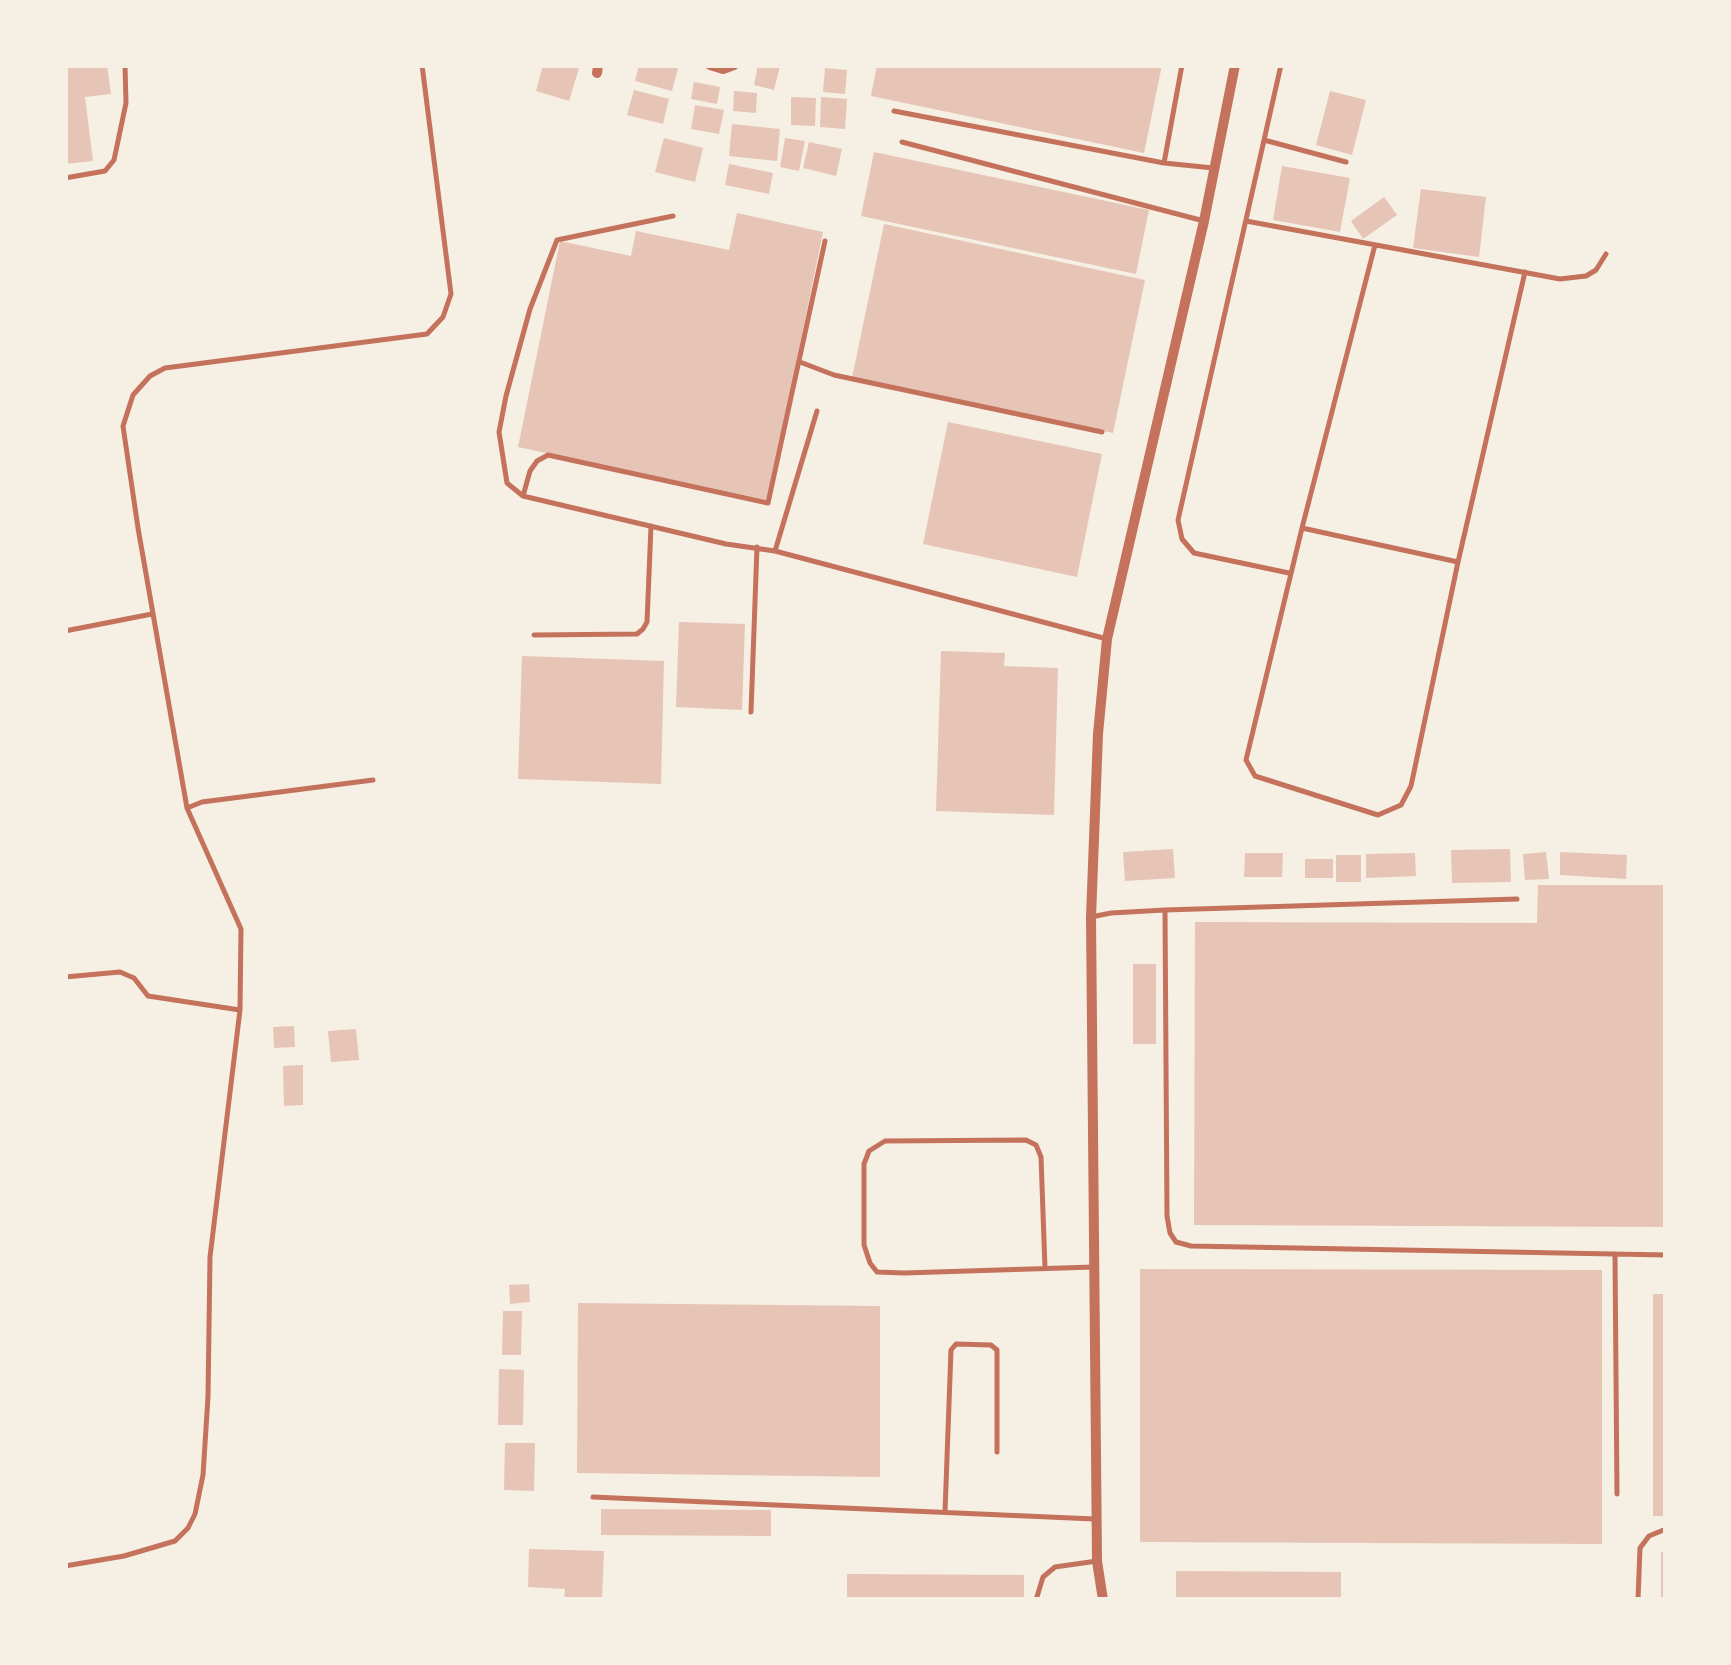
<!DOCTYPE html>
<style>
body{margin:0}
#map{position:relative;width:1731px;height:1665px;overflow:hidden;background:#f6efe4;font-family:Karla,sans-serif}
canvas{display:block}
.frame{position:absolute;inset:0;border:68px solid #f6efe4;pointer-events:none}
</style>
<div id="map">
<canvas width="1731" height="1665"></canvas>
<div class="frame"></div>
</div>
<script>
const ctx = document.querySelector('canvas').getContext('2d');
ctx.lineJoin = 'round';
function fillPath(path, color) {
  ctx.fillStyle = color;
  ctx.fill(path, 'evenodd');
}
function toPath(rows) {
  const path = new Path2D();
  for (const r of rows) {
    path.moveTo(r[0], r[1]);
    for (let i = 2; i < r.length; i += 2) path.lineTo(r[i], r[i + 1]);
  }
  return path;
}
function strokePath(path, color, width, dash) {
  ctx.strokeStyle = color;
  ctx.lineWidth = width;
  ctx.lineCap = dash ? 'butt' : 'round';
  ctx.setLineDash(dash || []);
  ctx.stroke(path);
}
fillPath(toPath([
 [65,65,107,65,111,94,85,97,93,161,65,164],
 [543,65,580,65,569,101,536,91],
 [639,65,678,68,672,91,635,81],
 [758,65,780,66,774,90,754,85],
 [877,65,1162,65,1144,153,871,96],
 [825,68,847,70,845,94,823,92],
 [694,82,720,87,717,104,691,99],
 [634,90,669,99,663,124,627,115],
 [734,91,757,93,756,113,733,111],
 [1330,91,1366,100,1352,155,1316,145],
 [791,97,816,98,815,126,791,125],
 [821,97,847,99,845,129,820,127],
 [695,105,724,110,719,134,691,129],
 [732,124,780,129,777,161,729,156],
 [664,138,703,148,695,182,655,172],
 [785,138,805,141,799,171,780,167],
 [809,142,842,149,836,176,803,168],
 [874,152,1149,210,1136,274,861,216],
 [729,164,773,173,769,194,725,185],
 [1282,166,1350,178,1340,232,1273,220],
 [1421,189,1486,197,1479,257,1413,248],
 [1384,197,1397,215,1363,239,1351,221],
 [737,213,823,232,768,500,518,447,560,241,631,256,636,231,729,250],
 [884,224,1145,280,1113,433,852,378],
 [948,422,1102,454,1077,577,923,544],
 [679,622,745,624,742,710,676,707],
 [941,651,1005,653,1004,666,1058,668,1054,815,936,811],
 [522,656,664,661,661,784,518,779],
 [1173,849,1175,878,1125,881,1123,852],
 [1510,849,1511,882,1452,883,1451,850],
 [1546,852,1549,879,1525,880,1523,854],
 [1560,852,1627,855,1626,879,1560,875],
 [1245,853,1283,853,1282,877,1244,877],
 [1415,853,1416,876,1366,878,1366,854],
 [1336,855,1361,855,1361,882,1336,882],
 [1305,859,1333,859,1333,878,1305,878],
 [1538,885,1666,885,1666,1227,1194,1225,1195,922,1537,923],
 [1133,964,1156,964,1156,1044,1133,1044],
 [294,1026,295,1047,274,1048,273,1027],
 [356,1029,359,1060,331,1062,328,1031],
 [303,1065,303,1105,284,1106,283,1066],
 [1140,1269,1602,1270,1602,1544,1140,1542],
 [529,1284,530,1302,510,1304,509,1285],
 [1653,1294,1666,1294,1666,1516,1653,1516],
 [578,1303,880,1306,880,1477,577,1473],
 [503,1311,522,1311,521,1355,502,1355],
 [499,1369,524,1370,523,1425,498,1425],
 [505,1443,535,1443,534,1491,504,1490],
 [601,1509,771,1510,771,1536,601,1535],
 [529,1549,604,1551,602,1600,564,1600,565,1589,528,1587],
 [1661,1552,1666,1552,1666,1600,1661,1600],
 [1176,1571,1341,1572,1341,1600,1176,1600],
 [847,1574,1024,1575,1024,1600,847,1600]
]), '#e6c5b7');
strokePath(toPath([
 [1182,65,1164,163,1213,168],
 [1281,65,1178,520,1182,539,1194,553,1289,573],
 [894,111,1164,163],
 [1264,140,1346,162],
 [902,142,1204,221],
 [65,178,105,171,114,160,126,103,125,65],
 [673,216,557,240,530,309,506,396,499,432,507,483,523,496,726,544,775,551,1107,639],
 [1246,221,1560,279,1586,276,1596,270,1606,254],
 [800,362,834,375,1102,432],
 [523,496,530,471,537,461,548,455,768,503,825,241],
 [1302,528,1458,562,1411,786,1401,805,1378,815,1255,776,1246,760,1302,528],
 [1302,528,1375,245],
 [775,551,817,411],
 [1458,562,1525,272],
 [65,631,152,614],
 [534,635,637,634,643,629,647,622,651,526],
 [751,712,757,547],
 [187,808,202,802,373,780],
 [1165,910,1167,1216,1170,1233,1176,1242,1191,1246,1666,1255],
 [1091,917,1111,913,1165,910,1517,899],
 [65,977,120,972,134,978,148,996,240,1010],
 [1615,1255,1617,1494],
 [1045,1268,1041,1157,1036,1145,1026,1140,885,1141,869,1151,864,1164,864,1245,870,1263,877,1272,904,1273,1094,1267],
 [593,1497,1094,1519],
 [945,1512,951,1350,956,1344,991,1345,997,1350,997,1452],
 [65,1566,124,1556,175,1541,188,1528,195,1514,203,1475,208,1397,210,1257,240,1010,241,929,187,808,138,528,123,426,133,395,150,376,165,368,427,334,443,317,451,294,422,65],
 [1036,1600,1043,1577,1055,1567,1097,1561],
 [1638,1600,1640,1548,1649,1536,1666,1529]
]), '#c5725c', 5);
strokePath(toPath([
 [710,65,723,69,734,65],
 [597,73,598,65],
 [1103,1600,1097,1561,1091,917,1098,734,1107,639,1204,221,1235,65]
]), '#c5725c', 10);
</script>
